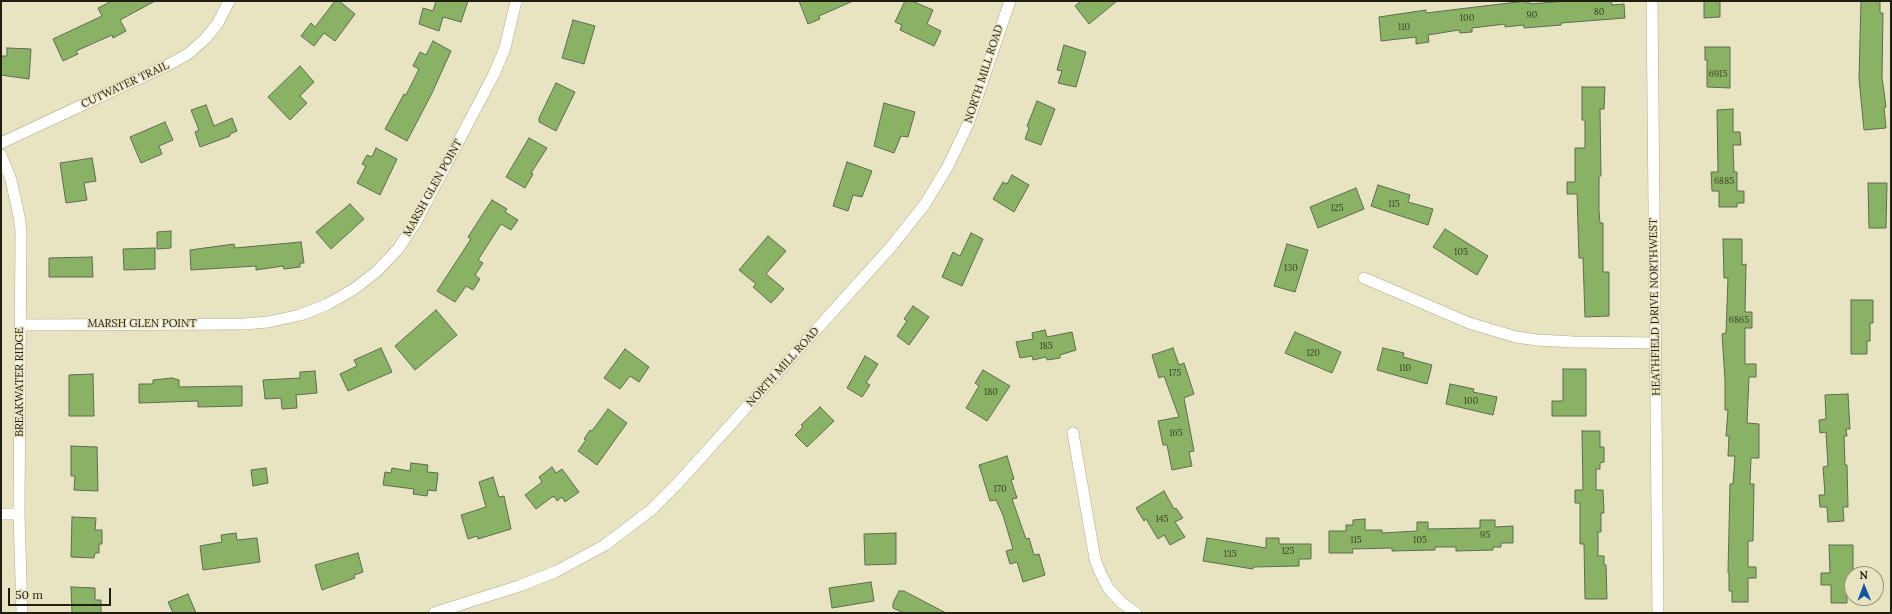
<!DOCTYPE html>
<style>
body{margin:0}
#map{position:relative;width:1892px;height:614px;overflow:hidden;background:#e8e3c1;font-family:Lora,serif}
canvas{display:block}
.frame{position:absolute;inset:0;border:2px solid #201e12;pointer-events:none}
.north{position:absolute;left:1844px;top:566px;width:40px;height:40px;box-sizing:border-box;background:#e8e3c1;border:1px solid #98947b;border-radius:50%;rotate:359deg;font-size:11px;font-weight:700;line-height:16px;text-align:center;color:#201e12}
.north::after{content:'';display:block;margin:auto;width:14px;height:18px;background:#1355a5;clip-path:polygon(50% 0,100% 100%,50% 72%,0 100%)}
.scale{position:absolute;left:8px;top:588px;width:103px;height:18px;box-sizing:border-box;border:2px solid #201e12;border-top:0;padding-left:5px;font-size:12px;line-height:14px;white-space:nowrap;color:#201e12;-webkit-text-stroke:3px #e8e3c1;paint-order:stroke}
</style>
<div id="map">
<canvas width="1892" height="614"></canvas>
<div class="frame"></div>
<div class="north">N</div>
<div class="scale">50 m</div>
</div>
<script>
const ctx = document.querySelector('canvas').getContext('2d');
ctx.lineJoin = 'round';
function fillPath(path, color) {
  ctx.fillStyle = color;
  ctx.fill(path, 'evenodd');
}
function toPath(rows) {
  const path = new Path2D();
  for (const r of rows) {
    path.moveTo(r[0], r[1]);
    for (let i = 2; i < r.length; i += 2) path.lineTo(r[i], r[i + 1]);
  }
  return path;
}
function strokePath(path, color, width, dash) {
  ctx.strokeStyle = color;
  ctx.lineWidth = width;
  ctx.lineCap = dash ? 'butt' : 'round';
  ctx.setLineDash(dash || []);
  ctx.stroke(path);
}
function drawText(font, color, halo, rows, align = 'center') {
  ctx.font = font + ' Lora,serif';
  ctx.lineWidth = 3;
  ctx.setLineDash([]);
  ctx.textBaseline = 'middle';
  ctx.strokeStyle = halo;
  ctx.fillStyle = color;
  for (const [text, x, y, turn = 0] of rows) {
    ctx.save();
    ctx.translate(x, y);
    ctx.rotate((+turn || 0) * Math.PI / 180);
    ctx.textAlign = isNaN(turn) ? turn : align;
    if (halo) ctx.strokeText(text, 0, 0);
    ctx.fillText(text, 0, 0);
    ctx.restore();
  }
}
const building = toPath([
 [112,1,155,1,120,20,126,31,113,38,112,35,76,51,78,54,63,61,53,39,102,16,98,8,112,1],
 [335,1,339,1,355,14,335,41,324,33,314,46,301,36,311,23,315,27,335,1],
 [436,1,468,1,461,22,443,17,439,31,419,24,423,8,433,11,436,1],
 [799,1,853,1,819,16,820,19,808,24,799,1],
 [905,1,912,1,933,10,927,24,941,31,934,46,900,30,902,25,895,22,905,1],
 [1081,1,1117,1,1089,24,1075,6,1081,1],
 [1526,1,1526,3,1531,3,1531,4,1566,1,1611,1,1612,5,1624,4,1625,18,1561,23,1561,25,1524,28,1524,25,1505,27,1505,24,1472,28,1472,32,1460,33,1459,30,1428,35,1429,42,1416,44,1416,37,1381,41,1379,17,1426,10,1426,13,1526,1],
 [1704,1,1720,1,1720,17,1704,18,1704,1],
 [1861,1,1880,1,1880,13,1883,13,1882,77,1886,107,1884,107,1886,128,1864,130,1859,79,1861,1],
 [573,20,595,26,584,64,562,58,573,20],
 [433,41,451,51,432,93,407,141,385,129,404,94,406,95,419,69,413,66,420,52,426,55,433,41],
 [1064,45,1086,52,1076,87,1058,83,1062,71,1057,70,1064,45],
 [1705,47,1730,47,1730,88,1707,87,1707,60,1705,60,1705,47],
 [7,48,31,49,29,79,1,75,1,56,7,56,7,48],
 [300,66,314,82,300,96,307,103,290,120,268,97,300,66],
 [556,83,575,92,556,131,539,122,539,118,556,83],
 [1582,87,1605,87,1604,109,1600,109,1601,176,1599,176,1599,211,1600,223,1603,223,1603,272,1609,272,1609,316,1585,317,1583,258,1579,258,1577,194,1567,194,1567,182,1575,182,1575,148,1585,148,1585,120,1582,120,1582,87],
 [1037,101,1055,109,1041,145,1025,139,1029,128,1027,126,1037,101],
 [884,103,915,112,908,137,901,136,894,153,874,146,884,103],
 [206,105,214,126,232,118,237,131,230,134,230,136,200,147,195,132,199,130,191,110,206,105],
 [1733,109,1733,132,1740,132,1741,145,1733,145,1734,172,1737,172,1737,191,1744,191,1744,203,1737,203,1737,207,1719,207,1719,191,1712,191,1711,172,1718,172,1717,110,1733,109],
 [165,122,173,140,159,146,162,154,141,163,130,137,165,122],
 [529,138,547,148,531,173,533,174,525,188,506,177,529,138],
 [376,148,397,159,380,195,357,183,366,166,362,164,367,155,372,157,376,148],
 [92,158,96,181,84,183,87,200,66,203,60,163,92,158],
 [847,162,872,171,862,197,853,195,848,211,833,206,847,162],
 [1012,175,1029,185,1014,212,993,199,1003,182,1007,184,1012,175],
 [1868,183,1887,183,1886,228,1869,228,1868,183],
 [1378,185,1410,195,1408,202,1433,209,1428,225,1371,206,1378,185],
 [1356,188,1364,209,1318,228,1310,207,1356,188],
 [492,200,507,209,505,212,518,220,511,230,501,224,478,260,483,263,475,275,480,279,473,290,466,286,455,302,437,291,471,239,468,237,492,200],
 [350,204,364,219,331,249,316,232,350,204],
 [1445,229,1488,256,1477,275,1433,247,1445,229],
 [171,231,171,248,157,249,157,232,171,231],
 [971,233,983,239,962,286,942,277,953,252,960,256,971,233],
 [768,236,786,251,766,274,784,289,771,303,753,287,756,284,739,270,768,236],
 [1723,239,1742,239,1742,265,1746,264,1745,312,1752,312,1752,328,1745,328,1745,364,1756,364,1756,377,1749,377,1747,423,1759,424,1759,458,1751,458,1750,484,1754,484,1753,541,1748,541,1748,567,1756,567,1756,578,1748,578,1748,602,1732,602,1732,591,1729,591,1729,573,1728,573,1730,484,1733,484,1735,456,1728,456,1729,436,1726,436,1728,410,1725,410,1725,380,1722,334,1726,333,1728,278,1724,278,1723,239],
 [301,242,304,263,300,263,300,267,284,269,283,266,256,270,256,266,191,270,190,250,234,244,235,248,301,242],
 [1287,244,1308,250,1295,292,1274,286,1287,244],
 [155,248,155,269,124,270,123,249,155,248],
 [92,257,93,277,49,277,49,258,92,257],
 [1851,300,1873,300,1873,323,1870,323,1870,341,1867,341,1867,354,1851,354,1851,300],
 [913,306,929,317,909,345,897,336,907,321,904,319,913,306],
 [436,310,457,335,415,370,395,346,436,310],
 [1045,330,1047,337,1072,332,1076,350,1060,355,1060,358,1047,360,1046,357,1033,360,1032,356,1020,358,1016,342,1033,339,1032,333,1045,330],
 [1295,332,1341,352,1332,373,1285,353,1295,332],
 [381,348,392,372,348,391,340,374,357,366,354,360,381,348],
 [1173,348,1179,365,1184,363,1194,394,1184,398,1194,451,1189,452,1192,466,1172,470,1167,445,1163,445,1158,421,1179,417,1164,376,1159,378,1152,355,1173,348],
 [1383,348,1404,353,1403,357,1432,365,1427,384,1377,370,1383,348],
 [625,349,649,367,639,382,630,376,620,389,604,378,625,349],
 [865,356,878,364,866,383,870,385,862,397,847,388,865,356],
 [1563,369,1586,369,1586,416,1552,416,1552,401,1563,401,1563,369],
 [983,370,1010,386,987,421,966,408,979,386,975,383,983,370],
 [315,371,317,393,296,395,297,408,282,409,281,398,265,399,263,380,300,378,300,372,315,371],
 [93,374,94,416,69,416,69,375,93,374],
 [172,378,179,380,179,387,242,386,242,406,198,407,198,401,139,403,139,384,153,384,153,380,172,378],
 [1450,384,1474,389,1473,392,1497,397,1493,415,1446,404,1450,384],
 [1848,394,1850,429,1846,429,1847,436,1844,436,1845,465,1847,465,1848,507,1843,507,1844,521,1828,522,1827,507,1820,507,1819,495,1825,495,1823,467,1828,466,1826,432,1820,433,1819,420,1826,419,1825,395,1848,394],
 [820,407,834,421,807,447,795,435,803,427,801,425,820,407],
 [608,409,627,423,597,465,578,451,586,440,584,439,590,430,592,431,608,409],
 [1582,431,1600,431,1600,447,1604,447,1604,462,1600,463,1600,469,1596,469,1596,490,1603,490,1604,513,1601,513,1601,532,1598,532,1598,556,1604,556,1604,565,1606,565,1607,599,1585,599,1584,544,1580,544,1580,503,1575,503,1575,490,1583,490,1582,431],
 [71,446,97,447,98,491,74,490,75,476,71,476,71,446],
 [1007,456,1014,479,1011,480,1017,498,1012,499,1026,539,1029,538,1034,555,1039,554,1045,575,1023,582,1017,562,1010,564,1006,551,1013,549,1003,515,996,500,990,501,979,465,1007,456],
 [411,463,428,465,427,472,438,473,436,491,428,490,427,496,413,494,414,489,383,485,385,472,391,473,392,468,410,471,411,463],
 [552,467,556,473,562,469,579,492,565,502,562,497,557,501,555,497,552,497,536,509,525,495,542,482,539,477,552,467],
 [266,468,268,483,253,486,251,470,266,468],
 [493,477,499,497,504,496,511,529,478,539,477,536,468,539,461,515,486,507,479,482,493,477],
 [1164,491,1174,509,1176,508,1183,518,1175,522,1185,537,1170,545,1164,535,1158,539,1146,519,1144,521,1136,508,1164,491],
 [72,517,96,518,95,530,102,530,102,544,99,544,99,553,95,553,94,558,71,557,72,517],
 [1365,519,1365,530,1382,530,1382,533,1417,531,1417,522,1428,522,1428,529,1480,528,1480,520,1495,520,1495,527,1513,526,1513,543,1501,543,1501,547,1493,547,1493,550,1456,551,1456,547,1435,547,1435,550,1392,551,1392,548,1352,549,1353,553,1329,553,1329,531,1346,531,1346,525,1353,525,1353,520,1365,519],
 [236,533,237,540,257,538,260,562,203,570,200,546,222,542,221,535,236,533],
 [896,533,896,564,865,565,864,534,896,533],
 [1207,538,1266,548,1266,538,1279,538,1279,544,1311,544,1311,559,1299,559,1299,566,1253,567,1253,569,1203,561,1207,538],
 [1829,545,1853,545,1853,573,1851,573,1851,590,1847,590,1847,603,1831,603,1831,585,1821,585,1821,573,1830,573,1829,545],
 [358,553,363,572,354,575,355,578,322,590,315,565,358,553],
 [871,582,874,601,832,608,829,588,871,582],
 [71,587,95,588,95,600,101,600,101,613,72,613,71,587],
 [899,591,904,591,946,613,904,613,893,608,893,603,899,591],
 [188,594,196,613,173,613,168,602,188,594]
]);
fillPath(building, '#89b265');
strokePath(building, '#5d6c52', 1);
const street = toPath([
 [1652,1,1658,613],
 [1,143,170,64,188,54,205,39,218,23,229,1],
 [1,155,11,180,19,216,21,231,19,514,22,613],
 [1364,278,1469,323,1516,337,1537,340,1574,342,1655,343],
 [20,325,244,324,268,322,300,315,326,305,354,289,376,272,398,249,416,222,494,74,505,48,516,1],
 [1073,433,1095,559,1100,572,1108,588,1121,602,1136,613],
 [1,514,19,514],
 [434,613,519,586,555,572,605,545,651,510,678,483,890,248,925,204,948,166,968,124,1010,1]
]);
strokePath(street, '#aeaa8a', 12);
strokePath(street, '#fff', 11);
drawText('9px', '#3a4327', null, [
 ["80",1599,12],
 ["90",1532,15],
 ["100",1467,18],
 ["110",1404,27],
 ["6915",1718,74],
 ["6885",1724,181],
 ["115",1394,204],
 ["125",1337,208],
 ["105",1461,252],
 ["130",1291,268],
 ["6865",1739,320],
 ["185",1046,346],
 ["120",1313,353],
 ["110",1405,368],
 ["175",1175,373],
 ["180",991,392],
 ["100",1471,401],
 ["165",1176,433],
 ["170",1000,489],
 ["145",1162,519],
 ["95",1485,535],
 ["115",1356,540],
 ["105",1420,540],
 ["125",1288,551],
 ["135",1230,554]
]);
drawText('11px', '#201e12', '#e8e3c1', [
 ["NORTH MILL ROAD",984,74,-72],
 ["CUTWATER TRAIL",125,85,-25],
 ["MARSH GLEN POINT",433,188,-61],
 ["HEATHFIELD DRIVE NORTHWEST",1655,307,-91],
 ["MARSH GLEN POINT",142,324],
 ["NORTH MILL ROAD",783,367,-48],
 ["BREAKWATER RIDGE",20,382,-90]
]);
</script>
